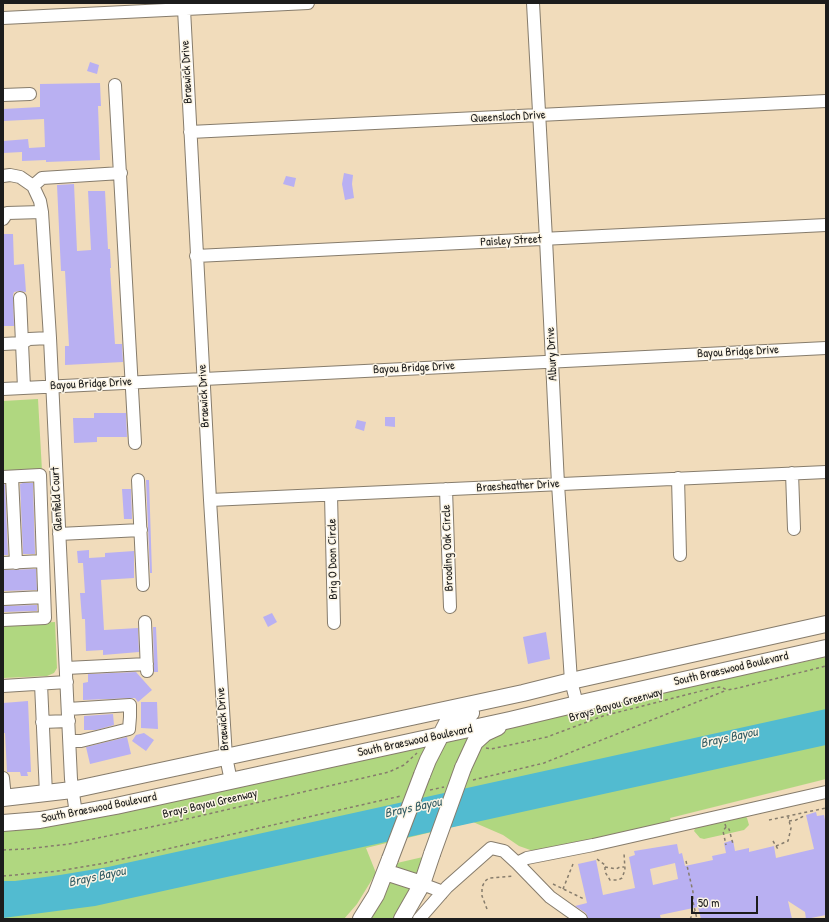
<!DOCTYPE html>
<style>
body{margin:0}
#map{position:relative;width:829px;height:922px;overflow:hidden;background:#f1dcbb;font-family:"Patrick Hand",sans-serif}
canvas{display:block}
.frame{position:absolute;inset:0;border:4px solid #1c1c1c;pointer-events:none}
.scale{position:absolute;left:691px;top:896px;width:67px;height:18px;box-sizing:border-box;border:2px solid #1c1c1c;border-top:0;padding-left:5px;font-size:12px;line-height:14px;white-space:nowrap;color:#1c1c1c;-webkit-text-stroke:3px #fcf5e5;paint-order:stroke}
</style>
<div id="map">
<canvas width="829" height="922"></canvas>
<div class="frame"></div>
<div class="scale">50 m</div>
</div>
<script>
const ctx = document.querySelector('canvas').getContext('2d');
ctx.lineJoin = 'round';
function fillPath(path, color) {
  ctx.fillStyle = color;
  ctx.fill(path, 'evenodd');
}
function toPath(rows) {
  const path = new Path2D();
  for (const r of rows) {
    path.moveTo(r[0], r[1]);
    for (let i = 2; i < r.length; i += 2) path.lineTo(r[i], r[i + 1]);
  }
  return path;
}
function strokePath(path, color, width, dash) {
  ctx.strokeStyle = color;
  ctx.lineWidth = width;
  ctx.lineCap = dash ? 'butt' : 'round';
  ctx.setLineDash(dash || []);
  ctx.stroke(path);
}
function drawText(font, color, halo, rows, align = 'center') {
  ctx.font = font + ' "Patrick Hand",sans-serif';
  ctx.lineWidth = 3;
  ctx.setLineDash([]);
  ctx.textBaseline = 'middle';
  ctx.strokeStyle = halo;
  ctx.fillStyle = color;
  for (const [text, x, y, turn = 0] of rows) {
    ctx.save();
    ctx.translate(x, y);
    ctx.rotate((+turn || 0) * Math.PI / 180);
    ctx.textAlign = isNaN(turn) ? turn : align;
    if (halo) ctx.strokeText(text, 0, 0);
    ctx.fillText(text, 0, 0);
    ctx.restore();
  }
}
fillPath(toPath([
 [38,399,42,471,3,473,3,401],
 [55,622,57,668,54,673,47,676,3,678,3,625],
 [826,657,826,779,670,818,671,821,536,852,519,846,503,835,473,822,366,848,376,873,357,904,344,919,3,919,3,830,72,822],
 [745,816,747,818,749,825,744,830,704,839,700,838,694,831,696,827],
 [423,857,417,876,395,868,397,863],
 [389,881,411,888,395,918,394,919,366,919]
]), '#b0d780');
fillPath(toPath([
 [826,709,826,745,95,906,3,918,3,881,15,881,60,875,108,867]
]), '#52bbd0');
fillPath(toPath([
 [90,62,99,65,97,74,87,71],
 [100,83,101,106,98,106,100,160,46,162,46,160,22,161,22,152,3,153,3,141,28,139,29,148,45,147,44,119,3,121,3,109,40,107,40,84],
 [344,173,353,175,352,184,354,198,345,200,342,184],
 [286,176,296,178,294,187,283,184],
 [74,184,77,251,91,250,88,191,105,191,108,249,110,249,111,268,110,268,115,344,122,344,123,362,65,365,65,346,69,346,65,271,61,271,57,185],
 [3,234,13,234,14,265,24,264,26,292,19,291,14,292,13,295,14,326,3,326],
 [94,413,126,413,127,437,97,437,97,442,74,443,73,418,94,418],
 [385,417,395,417,395,427,385,426],
 [357,420,366,422,364,431,355,428],
 [146,480,149,480,152,573,150,573],
 [23,483,33,483,35,554,23,554,20,484],
 [5,484,8,555,3,555,3,485],
 [122,489,131,489,132,519,124,519],
 [89,550,89,558,105,557,105,553,134,551,134,578,101,580,104,630,138,628,139,652,103,655,103,650,86,651,85,619,82,619,80,593,85,593,83,563,78,563,77,551],
 [36,569,37,590,3,591,3,570],
 [37,605,37,611,3,612,3,606],
 [272,613,277,622,268,627,263,617],
 [153,627,156,627,158,672,154,672],
 [546,632,550,659,528,664,523,637],
 [136,672,152,690,138,702,135,698,83,700,83,683,88,682,88,674],
 [28,701,31,772,27,772,28,776,21,776,20,772,7,772,5,733,3,733,3,703],
 [141,702,157,702,158,729,141,728],
 [113,714,114,725,96,730,84,730,84,716],
 [144,733,154,740,146,751,132,741,136,735],
 [127,737,131,754,90,764,86,747],
 [816,812,817,816,824,815,826,825,826,915,806,919,805,912,788,901,792,919,701,919,698,907,660,915,661,919,588,919,586,913,575,906,587,903,578,864,596,860,603,895,635,888,629,857,635,855,634,851,677,844,679,854,682,853,685,866,713,860,712,856,726,853,724,843,733,840,735,851,749,848,749,852,774,846,776,858,814,849,806,815],
 [675,863,678,879,653,885,650,869]
]), '#b9b0f2');
const minor = toPath([
 [533,3,546,239,558,484,571,681,577,704],
 [184,9,210,500,226,757,231,781],
 [3,18,308,3],
 [115,85,135,443],
 [3,95,30,94],
 [190,132,826,101],
 [3,176,10,175,20,177,33,186,40,201,42,212,50,338,71,779,76,814],
 [33,186,42,178,121,173],
 [3,219,7,213,42,212],
 [196,256,826,225],
 [20,298,24,388],
 [3,344,22,343,29,339,50,338],
 [3,389,826,348],
 [792,473,794,529],
 [3,477,40,475,45,618,3,620],
 [12,477,16,563],
 [678,478,680,555],
 [138,480,143,585],
 [446,489,450,607],
 [331,495,334,623],
 [210,500,826,472],
 [59,534,141,530],
 [3,563,43,561],
 [3,599,44,597],
 [145,622,147,671],
 [66,668,147,664],
 [41,684,46,794],
 [3,686,67,682],
 [68,709,130,705,130,717,129,729,81,741,70,741],
 [42,722,69,721],
 [3,778,5,798],
 [517,863,550,897,581,919],
 [422,884,438,890,441,894],
 [419,919,447,887,491,848,504,851,517,863,527,858,593,845,826,792]
]);
const major = toPath([
 [463,768,475,742,485,733,498,727],
 [422,775,428,760,447,723,453,719,471,713],
 [3,798,72,790,523,693,571,681,826,624],
 [3,823,40,820,116,806,510,720,577,704,826,648],
 [385,872,422,884],
 [361,919,376,895,390,859],
 [402,919,422,884,432,854]
]);
strokePath(minor, '#867c6c', 14);
strokePath(major, '#867c6c', 18);
strokePath(toPath([
 [486,748,491,749,547,737,603,716,713,688,721,687,727,690,738,688,826,666],
 [473,780,544,763,727,690],
 [430,790,444,787],
 [769,820,826,808],
 [789,821,796,820,804,816],
 [725,824,726,827,729,829,733,844],
 [726,827,723,831,726,845],
 [773,841,779,851],
 [776,846,788,841,791,828,788,817],
 [3,850,26,849,69,844,165,824,389,772,404,765,417,753],
 [597,859,605,865,605,872,610,880,618,880,622,878,625,870,624,853],
 [686,861,693,892,693,902,697,919],
 [605,867,616,869,620,867,624,867],
 [3,876,58,871,105,863,401,796],
 [553,884,584,899],
 [563,889,573,864],
 [487,909,482,896,482,887,485,881,489,878,514,876],
 [690,919,695,910]
]), '#867c6c', 1.5, [3, 3]);
strokePath(minor, '#fff', 12);
strokePath(major, '#fff', 16);
const majorBridge = toPath([
 [432,854,463,768],
 [390,859,422,775]
]);
strokePath(majorBridge, '#867c6c', 18, []);
strokePath(majorBridge, '#fff', 16);
drawText('12px', '#1c1c1c', '#fcf5e5', [
 ["Braewick Drive",187,72,-93],
 ["Queensloch Drive",508,117,-3],
 ["Paisley Street",511,241,-3],
 ["Bayou Bridge Drive",738,352,-3],
 ["Albury Drive",552,354,-93],
 ["Bayou Bridge Drive",414,368,-3],
 ["Bayou Bridge Drive",91,384,-3],
 ["Braewick Drive",204,396,-93],
 ["Braesheather Drive",518,486,-3],
 ["Glenfield Court",57,499,-93],
 ["Brooding Oak Circle",448,548,-92],
 ["Brig O Doon Circle",333,559,-91],
 ["South Braeswood Boulevard",731,669,-13],
 ["Brays Bayou Greenway",616,705,-16],
 ["Braewick Drive",223,719,-94],
 ["South Braeswood Boulevard",415,741,-12],
 ["Brays Bayou Greenway",210,804,-13],
 ["South Braeswood Boulevard",99,808,-11]
]);
drawText('italic 13px', '#325c64', '#fcf5e5', [
 ["Brays Bayou",729,738,-12],
 ["Brays Bayou",413,808,-12],
 ["Brays Bayou",97,877,-12]
]);
</script>
